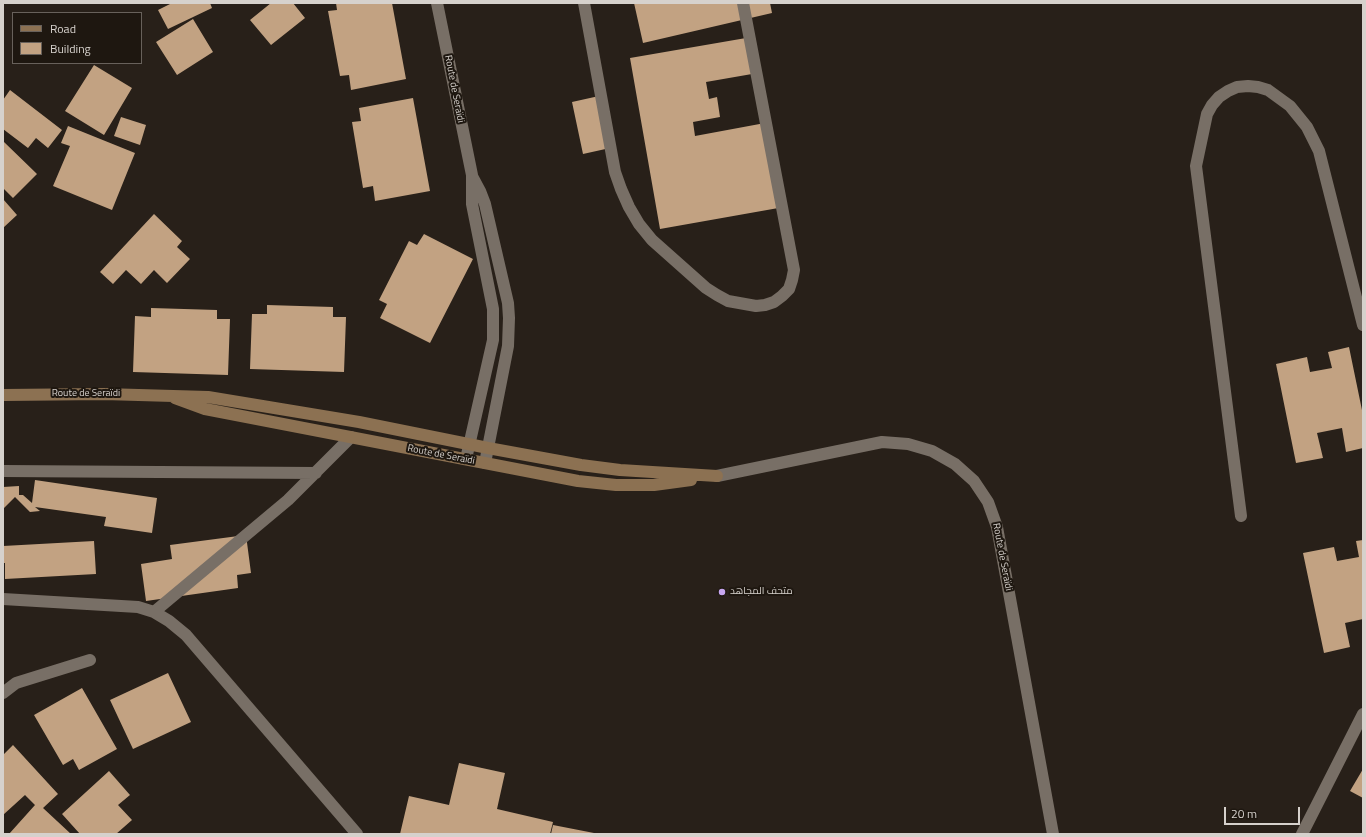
<!DOCTYPE html>
<meta charset="utf-8">
<style>
body{margin:0}
#map{position:relative;width:1366px;height:837px;overflow:hidden;background:#282019;font-family:"Titillium Web",sans-serif}
canvas{display:block}
.frame{position:absolute;inset:0;border:4px solid #d6d1cc;pointer-events:none}
.legend{position:absolute;left:12px;top:12px;width:130px;height:52px;box-sizing:border-box;background:#1e1710;border:1px solid #68615b;margin:0;padding:5px 7px;list-style:none;font-size:12px;color:#d6d1cc}
.legend li{display:flex;align-items:center;gap:8px;height:20px}
.legend b{width:20px;border:1px solid #68615b}
.scale{position:absolute;left:1224px;top:807px;width:76px;height:18px;box-sizing:border-box;border:2px solid #d6d1cc;border-top:0;padding-left:5px;font-size:12px;line-height:14px;white-space:nowrap;color:#d6d1cc;-webkit-text-stroke:3px #1e1710;paint-order:stroke}
</style>
<div id="map">
<canvas width="1366" height="837"></canvas>
<div class="frame"></div>
<ul class="legend">
<li><b style="height:5px;background:#8c7152"></b>Road</li>
<li><b style="height:11px;background:#c2a282"></b>Building</li>
</ul>
<div class="scale">20 m</div>
</div>
<script>
const ctx = document.querySelector('canvas').getContext('2d');
ctx.lineJoin = 'round';
function fillPath(path, color) {
  ctx.fillStyle = color;
  ctx.fill(path, 'evenodd');
}
function toPath(rows) {
  const path = new Path2D();
  for (const r of rows) {
    path.moveTo(r[0], r[1]);
    for (let i = 2; i < r.length; i += 2) path.lineTo(r[i], r[i + 1]);
  }
  return path;
}
function strokePath(path, color, width, dash) {
  ctx.strokeStyle = color;
  ctx.lineWidth = width;
  ctx.lineCap = dash ? 'butt' : 'round';
  ctx.setLineDash(dash || []);
  ctx.stroke(path);
}
function drawText(font, color, halo, rows, align = 'center') {
  ctx.font = font + ' "Titillium Web",Cairo,sans-serif';
  ctx.lineWidth = 4;
  ctx.setLineDash([]);
  ctx.textBaseline = 'middle';
  ctx.strokeStyle = halo;
  ctx.fillStyle = color;
  for (const [text, x, y, turn = 0] of rows) {
    ctx.save();
    ctx.translate(x, y);
    ctx.rotate((+turn || 0) * Math.PI / 180);
    ctx.textAlign = isNaN(turn) ? turn : align;
    if (halo) ctx.strokeText(text, 0, 0);
    ctx.fillText(text, 0, 0);
    ctx.restore();
  }
}
fillPath(toPath([
 [172,3,210,3,212,8,168,29,158,10],
 [271,3,293,3,305,18,271,45,250,20],
 [336,3,392,3,406,79,351,90,349,75,340,76,328,11,337,10],
 [634,3,770,3,772,13,643,43],
 [193,19,213,52,177,75,156,42],
 [746,38,752,74,706,82,709,99,717,97,720,117,693,122,695,136,765,123,784,207,660,229,630,58],
 [94,65,132,88,104,135,65,111],
 [10,90,62,130,48,148,36,138,28,148,3,129,3,100],
 [599,96,610,148,583,154,572,102],
 [413,98,430,191,375,201,373,186,363,188,352,122,361,121,359,108],
 [121,117,146,125,140,145,114,136],
 [68,126,135,153,112,210,53,186,70,146,61,143],
 [3,141,37,174,13,198,3,188],
 [3,199,17,215,3,228],
 [154,214,182,241,177,247,190,259,167,283,154,270,141,284,126,270,113,284,100,272],
 [424,234,473,259,430,343,380,318,387,304,379,300,409,241,417,245],
 [267,305,333,307,333,317,346,317,344,372,250,369,252,314,267,314],
 [151,308,217,310,217,319,230,319,228,375,133,372,135,316,151,317],
 [1349,347,1363,415,1363,448,1346,452,1342,428,1317,433,1323,458,1296,463,1276,364,1307,357,1310,372,1332,368,1328,352],
 [35,480,157,498,152,533,104,526,106,517,35,507,40,511,30,512,15,497,3,509,3,487,19,486,19,495,23,495,32,503],
 [246,535,251,573,237,575,238,588,146,601,141,564,172,559,170,545],
 [1363,540,1363,619,1345,623,1350,647,1324,653,1303,553,1334,547,1337,561,1359,557,1356,541],
 [94,541,96,574,5,579,5,563,3,563,3,546],
 [168,673,191,722,133,749,110,700],
 [82,688,117,749,79,770,73,759,63,765,34,715],
 [13,745,58,794,43,808,71,834,9,834,35,805,25,795,3,815,3,755],
 [459,763,505,773,497,809,553,822,550,834,400,834,409,796,449,805],
 [1363,769,1363,798,1350,791],
 [109,771,130,795,118,805,132,820,116,834,80,834,62,814],
 [553,825,594,833,593,834,551,834]
]), '#c2a282');
strokePath(toPath([
 [584,3,615,172,621,189,629,207,639,224,652,240,706,288,717,295,728,301,756,306,765,305,774,302,782,296,789,289,792,280,794,270,743,3],
 [3,471,316,473],
 [717,476,882,442,908,444,932,451,955,464,974,481,988,502,997,527,1053,834],
 [1241,516,1196,166,1207,114,1212,105,1219,97,1228,91,1237,87,1248,86,1258,87,1268,90,1290,106,1307,127,1319,151,1363,325],
 [3,599,138,607,154,612,169,621,186,635,357,834],
 [154,612,288,500,351,437],
 [3,693,16,683,90,660],
 [1302,834,1363,714]
]), '#786f66', 12);
strokePath(toPath([
 [437,3,472,175,472,204,493,309,493,340,466,459],
 [472,176,480,191,485,204,508,303,509,318,508,346,485,463]
]), '#786f66', 12);
strokePath(toPath([
 [3,395,104,394,208,397,359,422,488,448,581,465,620,470,717,476],
 [175,398,205,409,578,481,616,485,654,485,691,480]
]), '#8c7152', 12);
for (const [x, y, r, color] of [
 [722,592,4,"#c7a6ef"]
]) {
  const dot = new Path2D();
  dot.arc(x, y, r, 0, 2 * Math.PI);
  ctx.fillStyle = color;
  ctx.fill(dot);
  strokePath(dot, '#1e1710', 1.5);
}
drawText('10px', '#d6d1cc', '#1e1710', [
 ["Route de Seraïdi",454,89,79],
 ["Route de Seraïdi",86,394],
 ["Route de Seraïdi",441,455,11],
 ["Route de Seraïdi",1002,557,79]
]);
drawText('10px', '#d6d1cc', '#1e1710', [
 ["متحف المجاهد",730,592]
], 'left');
</script>
